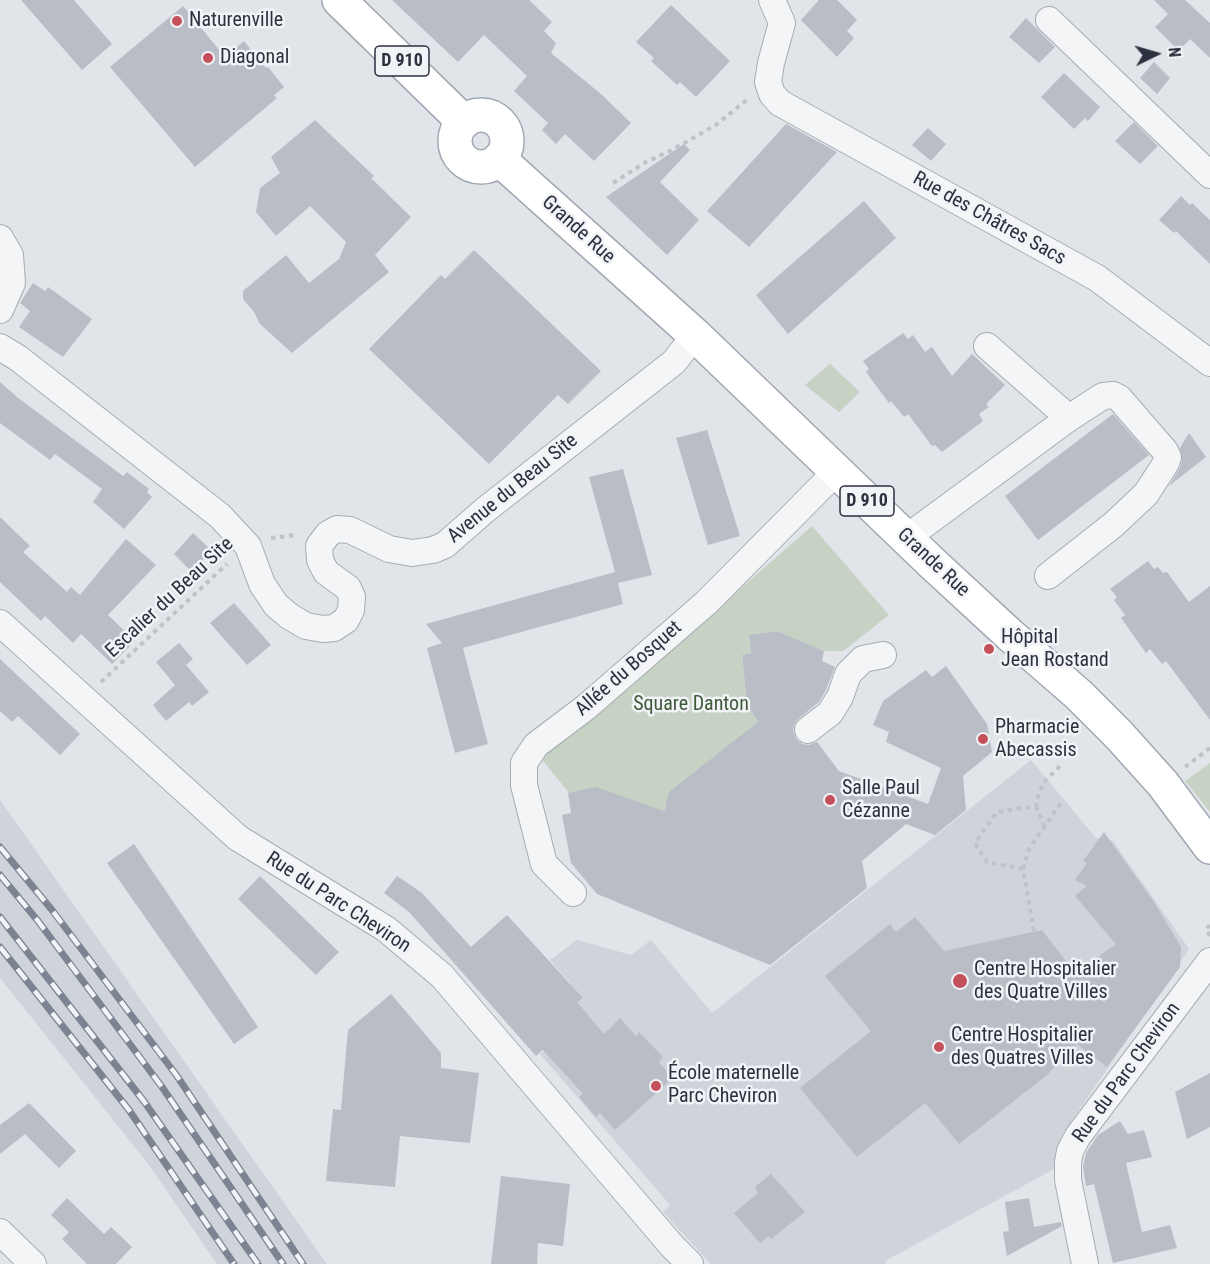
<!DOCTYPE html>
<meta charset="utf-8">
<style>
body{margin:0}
#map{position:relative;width:1210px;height:1264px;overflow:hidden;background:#e1e4e9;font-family:"Roboto Condensed",sans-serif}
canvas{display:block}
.north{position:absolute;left:1126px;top:24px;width:60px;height:60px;-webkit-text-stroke:4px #f1f3f6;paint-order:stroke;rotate:85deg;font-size:16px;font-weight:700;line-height:24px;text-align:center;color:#2b313f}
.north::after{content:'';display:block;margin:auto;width:21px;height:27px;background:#2b313f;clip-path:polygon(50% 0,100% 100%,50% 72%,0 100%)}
</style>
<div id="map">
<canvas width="1210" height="1264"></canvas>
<div class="north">N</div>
</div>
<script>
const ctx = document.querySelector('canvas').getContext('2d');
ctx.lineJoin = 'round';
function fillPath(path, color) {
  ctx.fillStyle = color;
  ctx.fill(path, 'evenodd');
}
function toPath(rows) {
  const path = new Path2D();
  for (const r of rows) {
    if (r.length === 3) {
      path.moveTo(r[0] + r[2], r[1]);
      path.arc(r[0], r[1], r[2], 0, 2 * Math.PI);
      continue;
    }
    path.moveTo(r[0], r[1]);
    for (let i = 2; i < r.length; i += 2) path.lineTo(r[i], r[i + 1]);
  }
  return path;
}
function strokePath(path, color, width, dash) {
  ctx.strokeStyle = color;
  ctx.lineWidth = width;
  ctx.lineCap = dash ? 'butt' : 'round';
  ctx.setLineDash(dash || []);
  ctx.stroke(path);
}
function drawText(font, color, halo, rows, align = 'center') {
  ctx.font = font + ' "Roboto Condensed",sans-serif';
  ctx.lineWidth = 5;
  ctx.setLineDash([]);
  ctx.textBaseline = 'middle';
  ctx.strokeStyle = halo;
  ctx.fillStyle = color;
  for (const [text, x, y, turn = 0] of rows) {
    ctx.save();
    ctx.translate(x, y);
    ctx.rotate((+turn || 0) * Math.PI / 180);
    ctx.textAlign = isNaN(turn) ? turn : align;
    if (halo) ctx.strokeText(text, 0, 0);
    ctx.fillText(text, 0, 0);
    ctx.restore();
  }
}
fillPath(toPath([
 [1031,760,1096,838,1113,841,1189,949,1062,1135,1056,1168,887,1260,885,1264,711,1264,663,1212,670,1205,540,1054,548,1047,534,1018,571,984,550,960,577,940,631,955,651,940,712,1013],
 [0,800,327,1264,217,1264,149,1165,0,978]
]), '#cfd3da');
fillPath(toPath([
 [830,364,860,392,839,412,805,385],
 [812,526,889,615,843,651,824,651,777,631,749,635,751,653,742,655,743,665,747,704,758,722,666,803,661,817,569,793,539,756,655,663],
 [1210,763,1210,812,1185,781]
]), '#c6d2c3');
fillPath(toPath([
 [21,0,74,0,112,44,82,70],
 [392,0,529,0,552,22,544,31,556,43,551,53,601,94,631,123,594,161,565,134,556,144,542,130,548,123,514,91,527,76,484,35,458,62],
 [819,0,837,0,857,20,847,31,854,38,837,57,801,20],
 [1154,0,1185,0,1210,23,1210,58,1190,39,1179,51,1155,27,1168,14],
 [671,5,730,61,696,97,680,82,677,85,651,61,654,58,636,42],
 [183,6,225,57,244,41,266,68,268,67,284,87,274,95,277,98,195,167,110,67],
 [1026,18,1055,47,1039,63,1009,37],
 [1154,62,1170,78,1157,94,1140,78],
 [1064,73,1100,107,1088,121,1085,118,1074,129,1041,97],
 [315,120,374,176,371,178,411,217,375,255,389,272,292,353,260,324,254,312,243,299,243,291,286,255,309,283,339,259,346,242,310,206,276,236,256,212,260,188,280,173,271,157],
 [1134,122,1158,146,1140,164,1115,141],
 [786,124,837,152,749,247,707,211],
 [928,128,946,144,931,161,912,145],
 [684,144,690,150,660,182,699,220,667,255,606,197],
 [1181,196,1190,205,1192,203,1210,220,1210,264,1176,231,1174,233,1159,220],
 [864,201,896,238,788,334,756,295],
 [474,250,601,371,568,404,558,395,489,464,369,349,441,275,445,279],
 [33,283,45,291,48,287,92,319,63,357,19,327,30,311,20,303],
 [903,333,908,339,913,335,925,352,932,347,952,376,972,354,1005,385,986,404,989,407,979,414,983,421,942,452,935,445,932,446,908,414,904,417,891,401,889,403,866,372,869,369,863,361],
 [0,382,17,397,123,476,127,472,149,489,147,492,152,497,124,529,93,502,102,489,55,454,50,460,0,423],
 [1113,414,1149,455,1038,540,1005,496],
 [707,430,740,536,708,545,676,438],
 [1189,433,1206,457,1169,486,1180,468,1182,461,1180,448],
 [623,469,652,575,618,583,623,604,463,648,488,744,455,753,427,648,442,643,426,624,615,572,589,477],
 [0,517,30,546,23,552,67,592,71,587,80,595,126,539,156,565,108,615,135,641,112,664,81,634,73,643,45,616,41,621,0,582],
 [193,533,212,551,192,572,174,554],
 [1148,561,1154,569,1158,567,1163,573,1167,572,1189,602,1210,586,1210,720,1166,661,1162,664,1150,649,1146,653,1121,618,1125,615,1114,600,1117,597,1110,589],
 [234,603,271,645,247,665,210,623],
 [777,631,824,651,822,661,835,667,826,690,819,702,798,719,794,725,793,731,796,739,802,744,809,745,817,742,839,771,928,804,941,768,886,742,889,732,873,725,883,701,926,670,932,677,946,666,987,724,992,752,963,776,966,810,935,835,906,824,862,861,867,888,770,965,597,894,571,863,562,815,571,813,568,793,596,787,664,811,669,792,758,722,747,704,742,655,751,653,749,635],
 [179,643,193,659,186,665,209,692,192,706,189,702,166,721,153,705,175,685,156,662],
 [0,659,80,734,60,755,18,716,12,722,0,711],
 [1104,832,1154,902,1181,947,1180,967,1107,1067,1077,1044,1047,1075,959,1144,925,1103,857,1157,800,1088,871,1031,825,976,890,924,896,932,915,917,944,951,1042,930,1075,973,1116,944,1075,896,1087,886,1075,880,1087,863,1083,861],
 [134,844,258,1027,234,1044,107,863],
 [260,876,339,952,316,975,238,899],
 [397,876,422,893,471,947,507,915,583,998,577,1002,604,1034,620,1018,636,1036,639,1032,663,1057,659,1062,673,1078,615,1130,600,1113,596,1117,579,1097,583,1094,543,1050,536,1056,409,912,384,893],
 [391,994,441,1053,441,1068,479,1073,470,1143,400,1136,395,1187,326,1181,333,1109,341,1110,348,1030],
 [1210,1073,1210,1127,1187,1139,1175,1092],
 [29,1103,76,1151,59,1168,25,1134,0,1154,0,1125],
 [1120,1121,1128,1134,1144,1130,1152,1157,1126,1163,1142,1232,1170,1225,1177,1248,1113,1263,1094,1184,1086,1186,1083,1166,1086,1153,1098,1135],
 [771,1174,805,1212,771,1239,768,1236,760,1243,734,1213,758,1193,755,1187],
 [501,1176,570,1184,563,1246,538,1243,537,1264,491,1264],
 [67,1198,104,1234,111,1227,132,1247,116,1264,87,1264,62,1239,69,1232,51,1215],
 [1029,1198,1034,1227,1061,1222,1062,1226,1007,1256,1003,1232,1009,1231,1005,1202]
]), '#b9bdc5');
const minor = toPath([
 [772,0,782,23,771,63,768,82,772,94,780,103,1097,278,1210,363],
 [1049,20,1210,175],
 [0,238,10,255,12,283,0,310],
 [987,346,1069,418],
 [0,347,18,358,220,516,248,546,262,584,276,605,289,616,306,626,323,629,334,628,346,620,351,610,352,597,348,588,326,572,320,560,319,546,328,534,337,529,350,530,389,549,412,553,433,550,445,545,485,510,674,362,695,335],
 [906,538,1069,418,1103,396,1113,395,1119,398,1165,451,1168,457,1166,463,1146,494,1113,525,1048,576],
 [0,623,238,838,386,929,442,976,672,1246,690,1264],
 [808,730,830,713,840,697,848,674,863,659,883,655],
 [573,893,544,864,524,785,524,763,536,745,585,708,706,603,836,472],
 [0,1232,33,1264],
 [1085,1264,1068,1180,1068,1162,1070,1151,1078,1136,1210,961]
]);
const major = toPath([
 [339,0,464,122],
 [481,141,26],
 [499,159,695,335,932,563,1010,635,1079,695,1119,735,1163,784,1210,847]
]);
strokePath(minor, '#a7abb3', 28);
strokePath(major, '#a1a8b3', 36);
strokePath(toPath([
 [613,183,646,162,670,151,716,125,749,98],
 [271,538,296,535],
 [101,682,227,564],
 [1185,767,1210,748],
 [1036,806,1044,826],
 [1023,869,1029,849,1063,800],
 [1034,931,1023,869,987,862,975,843,997,812,1036,806,1039,792,1046,780,1062,764],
 [1210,936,1206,929,1210,925],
 [1004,1002,1019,1010]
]), '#c0c2c7', 4, [4.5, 4.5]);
strokePath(minor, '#f4f5f7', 26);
strokePath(major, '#fff', 33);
const rail = toPath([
 [0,847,52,910,177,1076,303,1264],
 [0,875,38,921,162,1087,283,1264],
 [0,917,143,1100,258,1264],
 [0,947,129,1110,234,1264]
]);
strokePath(rail, '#7c8391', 7);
strokePath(rail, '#f1f3f6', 4.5, [14]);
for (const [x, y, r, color] of [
 [177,21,6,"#c4505b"],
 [208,58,6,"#c4505b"],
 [989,649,6,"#c4505b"],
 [983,739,6,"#c4505b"],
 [830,800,6,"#c4505b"],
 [960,981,8,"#c4505b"],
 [939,1047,6,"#c4505b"],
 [656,1086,6,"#c4505b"]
]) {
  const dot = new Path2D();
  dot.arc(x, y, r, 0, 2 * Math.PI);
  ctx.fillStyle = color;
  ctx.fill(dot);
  strokePath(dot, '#f1f3f6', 2);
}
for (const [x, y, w] of [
 [402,61,54],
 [867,501,54]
]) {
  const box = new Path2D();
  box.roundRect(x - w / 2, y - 15, w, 30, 4.5);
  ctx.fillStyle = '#f1f3f6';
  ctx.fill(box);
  strokePath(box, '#2b313f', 1.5);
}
drawText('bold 18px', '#2b313f', null, [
 ["D 910",402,61],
 ["D 910",867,501]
]);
drawText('20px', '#2b313f', '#f1f3f6', [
 ["Naturenville",189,21],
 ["Diagonal",220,58],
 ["Hôpital",1001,638],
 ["Jean Rostand",1001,661],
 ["Pharmacie",995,728],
 ["Abecassis",995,751],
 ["Salle Paul",842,789],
 ["Cézanne",842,812],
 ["Centre Hospitalier",974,970],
 ["des Quatre Villes",974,993],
 ["Centre Hospitalier",951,1036],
 ["des Quatres Villes",951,1059],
 ["École maternelle",668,1074],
 ["Parc Cheviron",668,1097]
], 'left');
drawText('20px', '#2b313f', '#f1f3f6', [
 ["Rue des Châtres Sacs",989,219,29],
 ["Grande Rue",578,230,42],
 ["Avenue du Beau Site",513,489,-39],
 ["Grande Rue",933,563,43],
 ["Escalier du Beau Site",170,598,-43],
 ["Allée du Bosquet",629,669,-41],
 ["Rue du Parc Cheviron",338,903,33],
 ["Rue du Parc Cheviron",1127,1073,-54]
]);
drawText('20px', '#3d5a39', '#f1f3f6', [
 ["Square Danton",691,705]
]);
</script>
